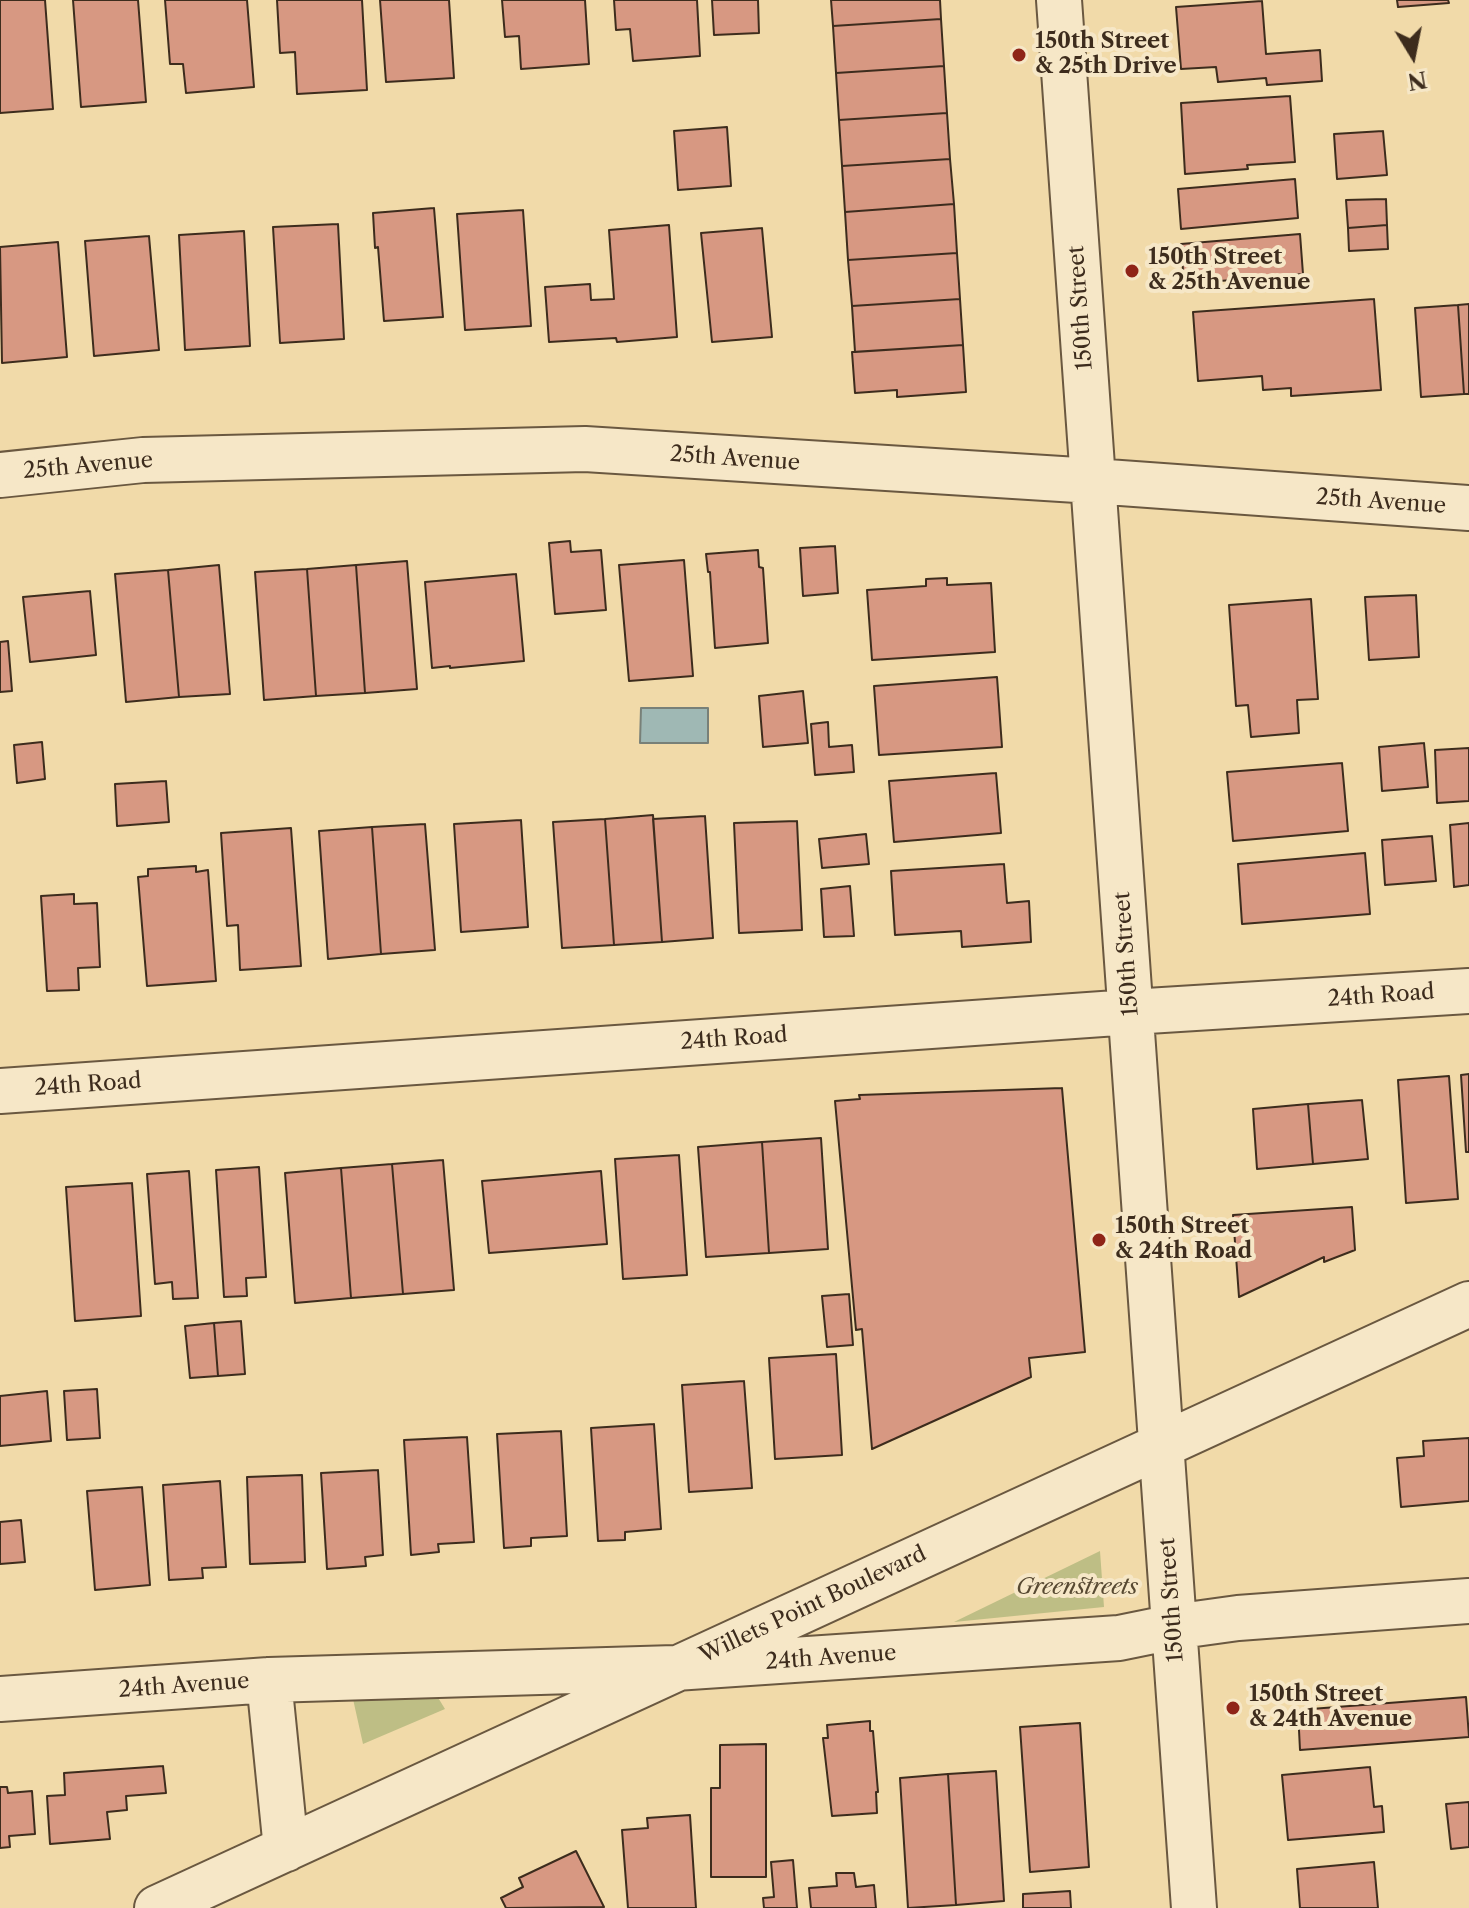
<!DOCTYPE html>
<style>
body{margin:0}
#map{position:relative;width:1469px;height:1908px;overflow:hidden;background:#f1daa9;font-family:"Libre Caslon Text",serif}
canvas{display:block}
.north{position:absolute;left:1373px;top:16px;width:80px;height:80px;-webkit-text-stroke:6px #f6e7c7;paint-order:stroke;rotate:170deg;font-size:22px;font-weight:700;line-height:32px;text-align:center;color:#3d2c1d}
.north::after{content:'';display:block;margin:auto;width:28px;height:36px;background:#3d2c1d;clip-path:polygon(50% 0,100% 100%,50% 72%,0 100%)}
</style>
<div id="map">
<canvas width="1469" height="1908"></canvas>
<div class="north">N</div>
</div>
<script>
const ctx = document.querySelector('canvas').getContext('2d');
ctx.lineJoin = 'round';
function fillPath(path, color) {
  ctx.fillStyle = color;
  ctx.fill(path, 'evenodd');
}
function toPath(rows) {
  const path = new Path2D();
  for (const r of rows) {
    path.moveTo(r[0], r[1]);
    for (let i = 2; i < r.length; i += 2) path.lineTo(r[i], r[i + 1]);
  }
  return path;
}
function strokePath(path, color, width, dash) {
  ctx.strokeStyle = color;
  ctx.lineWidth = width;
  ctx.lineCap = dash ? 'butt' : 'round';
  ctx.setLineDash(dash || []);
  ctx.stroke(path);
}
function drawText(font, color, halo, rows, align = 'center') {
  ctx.font = font + ' "Libre Caslon Text",serif';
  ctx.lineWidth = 8;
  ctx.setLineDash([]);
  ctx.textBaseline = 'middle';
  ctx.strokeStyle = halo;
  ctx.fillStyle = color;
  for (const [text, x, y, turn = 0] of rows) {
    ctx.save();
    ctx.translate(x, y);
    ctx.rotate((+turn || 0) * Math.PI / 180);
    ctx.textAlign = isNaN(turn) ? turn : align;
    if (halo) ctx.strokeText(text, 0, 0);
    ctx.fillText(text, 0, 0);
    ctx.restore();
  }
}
fillPath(toPath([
 [1100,1551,1104,1607,954,1622],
 [434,1691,445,1709,363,1744,353,1699]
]), '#bebe85');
const water = toPath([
 [641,708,708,708,708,743,640,743,641,708]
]);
fillPath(water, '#9fb8b4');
strokePath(water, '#788078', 2);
const building = toPath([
 [0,0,45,0,53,109,0,113,0,0],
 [73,0,138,0,146,102,81,107,73,0],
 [165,0,247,0,254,87,186,93,183,64,170,64,165,0],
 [277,0,362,0,367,90,297,94,295,52,280,53,277,0],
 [380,0,449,0,454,78,386,82,380,0],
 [502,0,585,0,589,64,521,69,519,36,505,37,502,0],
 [614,0,697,0,700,56,633,61,630,29,616,30,614,0],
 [712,0,758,0,759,33,714,35,712,0],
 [831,0,940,0,941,19,833,26,831,0],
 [1397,0,1448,0,1449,3,1398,7,1397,0],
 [1262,1,1266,54,1320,50,1322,81,1267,85,1266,78,1218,82,1216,67,1181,69,1176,7,1262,1],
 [941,19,944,66,836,73,833,26,941,19],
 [944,66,947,113,839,120,836,73,944,66],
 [1290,96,1295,162,1247,165,1248,169,1185,174,1181,103,1290,96],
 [947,113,950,159,842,166,839,120,947,113],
 [727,127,731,186,678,190,674,131,727,127],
 [1383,131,1387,175,1337,179,1334,134,1383,131],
 [950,159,954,204,845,212,842,166,950,159],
 [1295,179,1298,218,1181,229,1178,189,1295,179],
 [1386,199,1387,225,1348,228,1346,200,1386,199],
 [954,204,957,253,848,260,845,212,954,204],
 [434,208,443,317,384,321,378,247,375,248,373,213,434,208],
 [523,210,531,326,465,330,457,214,523,210],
 [338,224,344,339,280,343,273,227,338,224],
 [669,225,677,337,617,342,616,338,549,342,545,287,590,284,591,300,614,299,609,230,669,225],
 [1387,225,1388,249,1349,251,1348,228,1387,225],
 [762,228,772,337,712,342,701,233,762,228],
 [244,231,250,346,185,350,179,235,244,231],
 [1300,234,1303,274,1184,284,1181,244,1300,234],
 [149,236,159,350,94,356,85,241,149,236],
 [58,242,67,357,2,363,0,247,58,242],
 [957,253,960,299,852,306,848,260,957,253],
 [960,299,963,345,855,352,852,306,960,299],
 [1374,299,1381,390,1291,396,1291,388,1263,390,1262,376,1198,381,1193,312,1374,299],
 [1469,304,1469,394,1464,394,1458,305,1469,304],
 [1458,305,1464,394,1421,397,1415,308,1458,305],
 [963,345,966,392,897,397,897,390,855,393,852,352,963,345],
 [570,541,571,552,601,550,606,610,555,614,549,543,570,541],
 [835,546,838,593,803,596,800,548,835,546],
 [758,550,759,567,763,568,768,643,715,648,710,572,708,572,706,554,758,550],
 [684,560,693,676,629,681,619,565,684,560],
 [407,561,417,689,365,693,356,565,407,561],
 [219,565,230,694,179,697,168,570,219,565],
 [356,565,365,693,316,696,307,569,356,565],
 [307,569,316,696,264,700,255,572,307,569],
 [168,570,179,697,126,702,115,574,168,570],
 [516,574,524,661,450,668,450,666,432,668,425,582,516,574],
 [947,578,947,585,991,583,995,652,872,660,867,590,926,586,926,579,947,578],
 [90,591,96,655,30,662,23,597,90,591],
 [1416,595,1419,657,1369,660,1365,597,1416,595],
 [1311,599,1318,699,1297,700,1299,733,1251,737,1248,705,1236,706,1229,605,1311,599],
 [8,641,12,691,0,692,0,642,8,641],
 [997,677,1002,747,879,755,874,686,997,677],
 [803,691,808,743,763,747,759,696,803,691],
 [828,722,829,747,852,745,854,772,815,775,811,724,828,722],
 [42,742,45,779,17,783,14,745,42,742],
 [1424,743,1428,787,1382,791,1379,747,1424,743],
 [1469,748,1469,801,1437,803,1435,750,1469,748],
 [1342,763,1348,831,1233,841,1227,772,1342,763],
 [996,773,1001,833,894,842,889,781,996,773],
 [166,781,169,822,117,826,115,784,166,781],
 [653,815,662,942,614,945,605,819,653,815],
 [705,816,713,938,662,942,653,819,705,816],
 [605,819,614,945,562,948,553,822,605,819],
 [521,820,528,927,461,932,454,824,521,820],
 [797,821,802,930,739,933,734,823,797,821],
 [1469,823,1469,885,1454,887,1450,825,1469,823],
 [425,824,435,950,381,954,372,827,425,824],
 [372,827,381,954,328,959,319,831,372,827],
 [291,828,301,966,240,970,238,925,227,926,221,833,291,828],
 [866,834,869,864,822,868,819,839,866,834],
 [1432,836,1436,881,1385,885,1382,840,1432,836],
 [1365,853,1370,914,1242,924,1238,864,1365,853],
 [1004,864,1007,903,1029,901,1031,942,962,947,961,931,895,935,891,871,1004,864],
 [196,866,196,872,208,870,216,981,147,986,138,877,148,876,148,869,196,866],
 [850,886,854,936,824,937,821,889,850,886],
 [74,894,74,904,97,903,100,967,78,968,79,990,47,991,41,896,74,894],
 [1469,1074,1469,1152,1466,1152,1461,1075,1469,1074],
 [1449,1076,1458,1199,1406,1203,1398,1080,1449,1076],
 [1062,1088,1085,1352,1029,1358,1031,1377,872,1449,862,1329,856,1330,835,1101,860,1099,859,1095,1062,1088],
 [1362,1100,1368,1159,1313,1164,1308,1104,1362,1100],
 [1308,1104,1313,1164,1257,1169,1253,1109,1308,1104],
 [821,1138,828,1249,769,1253,762,1142,821,1138],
 [762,1142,769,1253,706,1257,698,1147,762,1142],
 [679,1155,687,1275,623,1279,615,1159,679,1155],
 [443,1160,454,1290,403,1294,392,1164,443,1160],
 [392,1164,403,1294,351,1298,341,1168,392,1164],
 [259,1167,266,1277,246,1278,247,1296,224,1297,216,1170,259,1167],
 [341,1168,351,1298,295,1303,285,1173,341,1168],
 [189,1171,198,1298,173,1299,172,1282,155,1284,147,1174,189,1171],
 [601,1171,607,1244,489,1253,482,1181,601,1171],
 [132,1183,141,1316,75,1321,66,1187,132,1183],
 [1352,1207,1355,1250,1324,1262,1324,1257,1239,1297,1233,1215,1352,1207],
 [849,1294,853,1345,827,1347,822,1296,849,1294],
 [241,1321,245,1374,218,1376,214,1323,241,1321],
 [214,1323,218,1376,190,1378,185,1326,214,1323],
 [836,1354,842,1455,775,1459,769,1358,836,1354],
 [744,1381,752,1488,689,1492,682,1385,744,1381],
 [97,1389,100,1438,67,1440,64,1391,97,1389],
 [47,1391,51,1441,0,1446,0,1396,47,1391],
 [654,1424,661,1529,625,1532,625,1540,598,1541,591,1428,654,1424],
 [561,1431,567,1536,531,1538,531,1546,504,1548,497,1434,561,1431],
 [467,1437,474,1542,438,1544,439,1552,411,1555,404,1440,467,1437],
 [1469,1438,1469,1501,1401,1507,1397,1458,1424,1456,1423,1441,1469,1438],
 [378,1470,383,1555,365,1557,366,1566,327,1569,321,1473,378,1470],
 [302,1475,305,1562,250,1564,247,1477,302,1475],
 [220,1481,226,1567,202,1568,203,1578,169,1580,163,1485,220,1481],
 [142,1487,150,1585,95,1590,87,1491,142,1487],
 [21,1520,25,1562,0,1564,0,1522,21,1520],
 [1466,1697,1469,1737,1300,1750,1298,1710,1466,1697],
 [870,1721,870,1731,873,1731,878,1792,876,1792,877,1813,832,1816,823,1738,828,1738,827,1725,870,1721],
 [1080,1723,1089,1867,1030,1872,1020,1727,1080,1723],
 [766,1744,766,1877,711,1877,711,1788,720,1788,720,1745,766,1744],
 [163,1766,166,1793,126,1796,127,1810,107,1812,110,1839,50,1844,47,1796,65,1795,64,1773,163,1766],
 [1370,1767,1374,1807,1382,1806,1384,1832,1288,1840,1282,1775,1370,1767],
 [996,1771,1004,1901,956,1905,948,1774,996,1771],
 [948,1774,956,1905,908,1908,900,1778,948,1774],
 [0,1787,7,1787,8,1793,32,1791,35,1834,9,1836,10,1847,0,1848,0,1787],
 [1469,1802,1469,1847,1451,1849,1446,1804,1469,1802],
 [690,1815,696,1908,628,1908,622,1830,648,1828,647,1818,690,1815],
 [576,1851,604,1907,506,1908,501,1898,523,1887,519,1878,576,1851],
 [793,1860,797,1908,764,1908,763,1898,774,1897,771,1862,793,1860],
 [1374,1862,1378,1908,1300,1908,1297,1869,1374,1862],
 [836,1873,854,1873,856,1887,874,1885,876,1908,811,1908,809,1888,837,1886,836,1873],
 [1070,1891,1071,1908,1023,1908,1023,1894,1070,1891]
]);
fillPath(building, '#d79882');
strokePath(building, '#3d2c1d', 2);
const minor = toPath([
 [1059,0,1194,1908],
 [0,475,143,460,585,449,1093,481,1469,508],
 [0,1091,1131,1012,1469,991],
 [269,1680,286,1849],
 [0,1699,269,1680,675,1668,1119,1638,1173,1627,1238,1618,1469,1601],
 [157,1908,1469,1304]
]);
strokePath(minor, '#6a5840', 48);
strokePath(minor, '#f6e7c7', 44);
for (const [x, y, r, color] of [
 [1019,55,8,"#8f2418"],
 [1132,271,8,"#8f2418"],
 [1099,1240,8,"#8f2418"],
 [1233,1708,8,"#8f2418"]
]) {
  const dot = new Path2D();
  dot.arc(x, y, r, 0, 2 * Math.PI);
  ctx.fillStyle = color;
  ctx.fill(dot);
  strokePath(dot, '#f6e7c7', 3);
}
drawText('bold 22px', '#3d2c1d', '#f6e7c7', [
 ["150th Street",1035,42],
 ["& 25th Drive",1035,67],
 ["150th Street",1148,258],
 ["& 25th Avenue",1148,283],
 ["150th Street",1115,1227],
 ["& 24th Road",1115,1252],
 ["150th Street",1249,1695],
 ["& 24th Avenue",1249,1720]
], 'left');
drawText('22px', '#3d2c1d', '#f6e7c7', [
 ["150th Street",1081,308,-94],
 ["25th Avenue",735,459,4],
 ["25th Avenue",88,466,-5],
 ["25th Avenue",1381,502,4],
 ["150th Street",1127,954,-94],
 ["24th Road",1381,996,-4],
 ["24th Road",734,1039,-4],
 ["24th Road",88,1085,-4],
 ["150th Street",1172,1600,-94],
 ["Willets Point Boulevard",813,1605,-25],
 ["24th Avenue",831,1658,-4],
 ["24th Avenue",184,1686,-4]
]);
drawText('italic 22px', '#574932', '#f6e7c7', [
 ["Greenstreets",1077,1588]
]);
</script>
